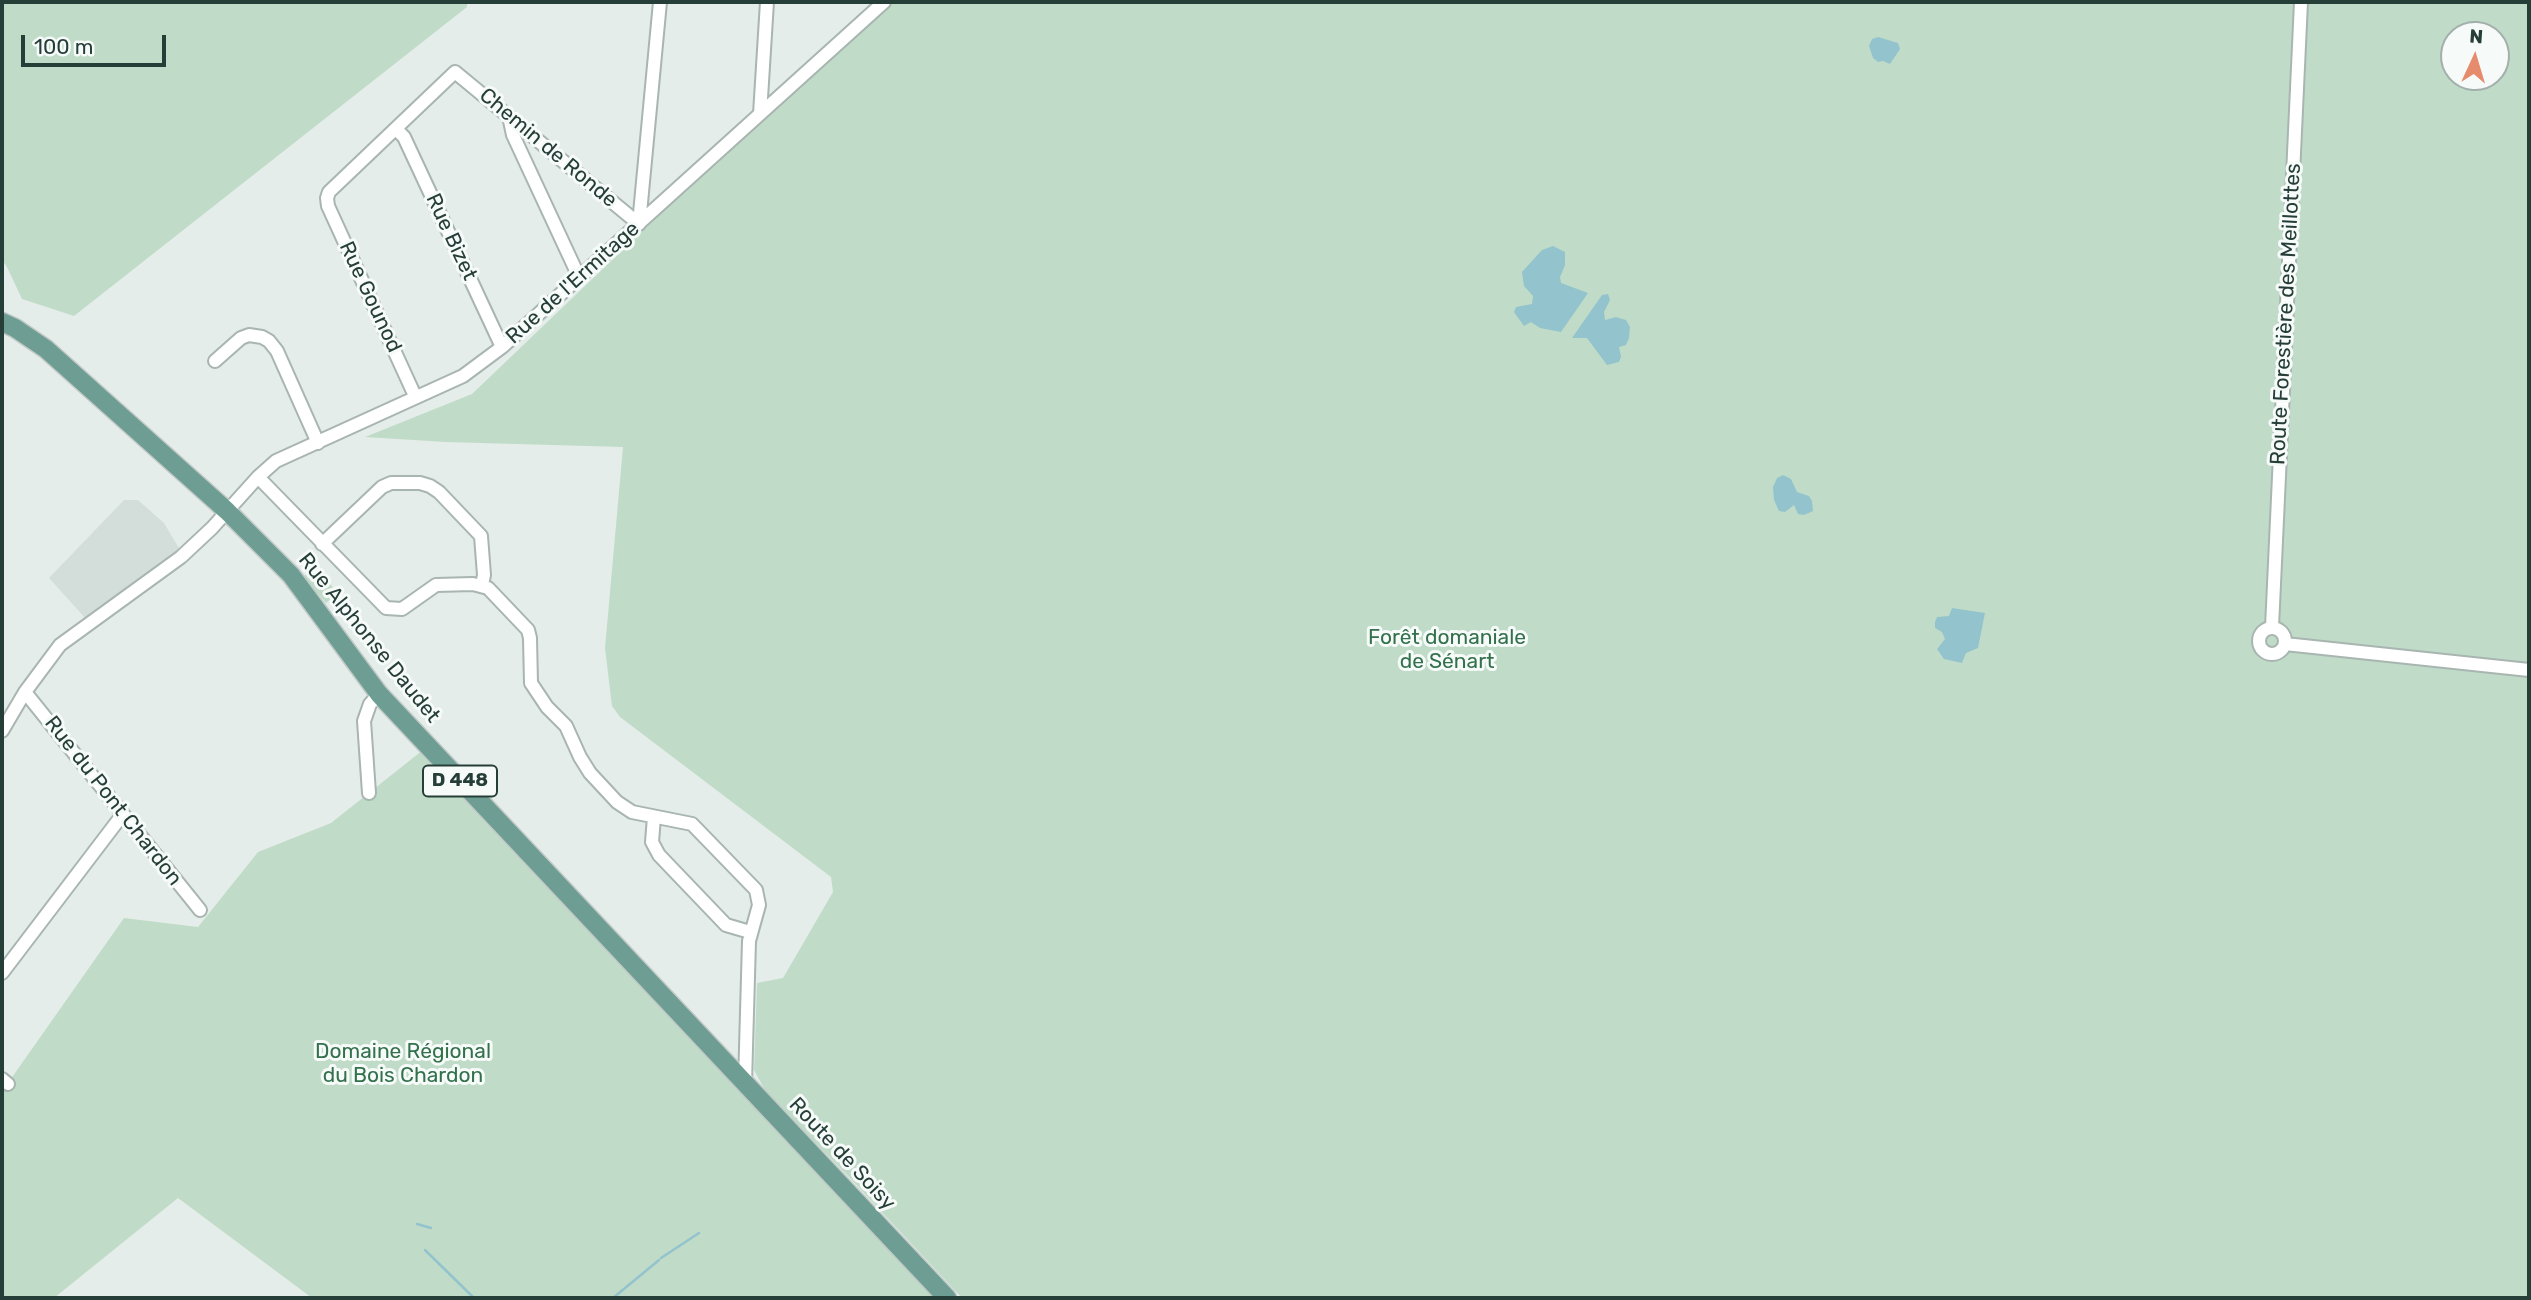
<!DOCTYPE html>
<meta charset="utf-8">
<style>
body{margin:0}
#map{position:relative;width:2531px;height:1300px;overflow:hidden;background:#e5edea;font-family:Rubik,sans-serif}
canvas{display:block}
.frame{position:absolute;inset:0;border:4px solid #263e38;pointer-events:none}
.north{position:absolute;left:2440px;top:21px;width:70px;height:70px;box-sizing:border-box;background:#f6faf8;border:2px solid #a3afab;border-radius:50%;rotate:4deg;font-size:19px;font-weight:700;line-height:28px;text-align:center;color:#263e38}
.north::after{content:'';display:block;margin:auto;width:24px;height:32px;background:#e68b6b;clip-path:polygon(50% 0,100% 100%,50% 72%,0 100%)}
.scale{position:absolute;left:21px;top:35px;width:145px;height:32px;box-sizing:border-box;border:4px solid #263e38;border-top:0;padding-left:9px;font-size:21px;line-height:24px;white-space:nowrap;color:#263e38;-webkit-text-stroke:5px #f6faf8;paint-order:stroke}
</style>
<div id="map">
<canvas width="2531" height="1300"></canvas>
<div class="frame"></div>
<div class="north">N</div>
<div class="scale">100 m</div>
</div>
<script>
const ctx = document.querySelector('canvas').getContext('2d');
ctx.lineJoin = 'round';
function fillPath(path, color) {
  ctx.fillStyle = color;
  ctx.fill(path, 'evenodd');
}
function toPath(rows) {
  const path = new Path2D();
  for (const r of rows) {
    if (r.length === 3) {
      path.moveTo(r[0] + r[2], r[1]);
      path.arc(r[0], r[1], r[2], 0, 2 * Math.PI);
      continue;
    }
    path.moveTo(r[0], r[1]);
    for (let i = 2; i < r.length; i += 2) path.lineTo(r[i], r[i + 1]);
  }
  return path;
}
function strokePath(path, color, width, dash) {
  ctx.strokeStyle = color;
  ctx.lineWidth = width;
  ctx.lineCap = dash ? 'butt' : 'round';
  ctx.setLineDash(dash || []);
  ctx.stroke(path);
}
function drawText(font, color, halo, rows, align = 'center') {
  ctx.font = font + ' Rubik,sans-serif';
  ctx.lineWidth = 6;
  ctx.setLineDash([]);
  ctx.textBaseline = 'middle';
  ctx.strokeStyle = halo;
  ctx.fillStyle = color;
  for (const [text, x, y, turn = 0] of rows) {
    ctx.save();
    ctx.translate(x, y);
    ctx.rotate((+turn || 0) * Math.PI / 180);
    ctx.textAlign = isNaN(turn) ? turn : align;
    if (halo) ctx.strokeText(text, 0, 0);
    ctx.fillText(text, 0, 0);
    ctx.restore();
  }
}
fillPath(toPath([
 [124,500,138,500,164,523,180,550,87,620,49,578]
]), '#d3ddd9');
fillPath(toPath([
 [2,2,467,2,467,7,74,316,22,299,6,265,2,261],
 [882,2,2529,2,2529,1298,962,1298,849,1177,767,1094,754,1070,757,983,783,978,833,892,831,877,620,717,612,706,605,648,623,447,445,442,365,437,472,394],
 [2454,35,2496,35,2496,77,2454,77],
 [315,567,338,593,326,603,303,577],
 [428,746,947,1298,312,1298,178,1198,54,1298,2,1298,2,1079,8,1083,124,918,198,927,258,852,331,823]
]), '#c0dcc8');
fillPath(toPath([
 [1878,37,1898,43,1900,49,1890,64,1883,61,1878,62,1873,58,1869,46,1872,39],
 [1553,246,1565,252,1565,265,1560,277,1561,283,1588,293,1561,332,1540,328,1531,322,1524,326,1514,312,1516,307,1532,304,1533,296,1524,286,1522,272,1542,250],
 [1608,294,1610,300,1604,312,1605,320,1616,317,1626,320,1630,327,1629,338,1626,345,1619,347,1621,357,1619,362,1607,365,1587,338,1572,338,1602,295],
 [1783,475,1791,479,1797,492,1809,496,1812,501,1813,511,1804,515,1798,514,1794,505,1785,512,1779,511,1774,500,1773,487,1777,478],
 [1952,608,1985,613,1978,648,1966,653,1962,663,1944,659,1937,649,1945,639,1942,632,1935,628,1935,622,1937,617,1949,616]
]), '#93c3cd');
strokePath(toPath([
 [417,1224,431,1228],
 [425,1250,474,1298],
 [661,1258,699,1233],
 [613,1298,659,1260]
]), '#93c3cd', 2.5);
const street = toPath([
 [760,114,767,2],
 [509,116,513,135,579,277],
 [396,129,404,137,502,347],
 [639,224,660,2],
 [215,361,241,338,249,335,262,337,269,341,277,351,318,443],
 [415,396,328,206,327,198,329,192,455,72,639,224],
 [258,477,386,608,402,609,436,585,473,584,488,588,528,630,530,638,531,683,547,707,566,726,580,757,590,773,617,802,632,812,692,824,756,890,759,905,749,941,745,1083],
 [322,544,382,487,391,483,420,483,430,486,439,492,481,536,484,575,482,585],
 [2272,627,2301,2],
 [2272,641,13],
 [2285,644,2529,670],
 [25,692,200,910],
 [2,731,25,692,60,645,181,557,212,528,258,477,276,461,463,376,502,347,884,2],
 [369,793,364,721,370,704,379,694],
 [654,817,652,842,659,855,726,925,750,932],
 [2,973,123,814],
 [2,1079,8,1084]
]);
const primary = toPath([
 [2,322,15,328,46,349,227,511,291,575,379,694,947,1298]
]);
strokePath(street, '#a8b5b1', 16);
strokePath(primary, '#c2c9c7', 21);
strokePath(street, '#fff', 12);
strokePath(primary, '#6e9e93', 18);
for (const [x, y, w] of [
 [460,781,74]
]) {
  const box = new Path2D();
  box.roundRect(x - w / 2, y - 15.5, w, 31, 5);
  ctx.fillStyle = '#f6faf8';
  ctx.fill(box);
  strokePath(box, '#263e38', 2);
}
drawText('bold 19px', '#263e38', null, [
 ["D 448",460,781]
]);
drawText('21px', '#263e38', '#f6faf8', [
 ["Chemin de Ronde",548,148,40],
 ["Rue Bizet",451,237,65],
 ["Rue de l'Ermitage",573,283,-42],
 ["Rue Gounod",370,297,65],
 ["Route Forestière des Meillottes",2286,314,-87],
 ["Rue Alphonse Daudet",369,638,51],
 ["Rue du Pont Chardon",113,801,52],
 ["Route de Soisy",842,1154,47]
]);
drawText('21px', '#33714c', '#f6faf8', [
 ["Forêt domaniale",1447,638],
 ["de Sénart",1447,662],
 ["Domaine Régional",403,1052],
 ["du Bois Chardon",403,1076]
]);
</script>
